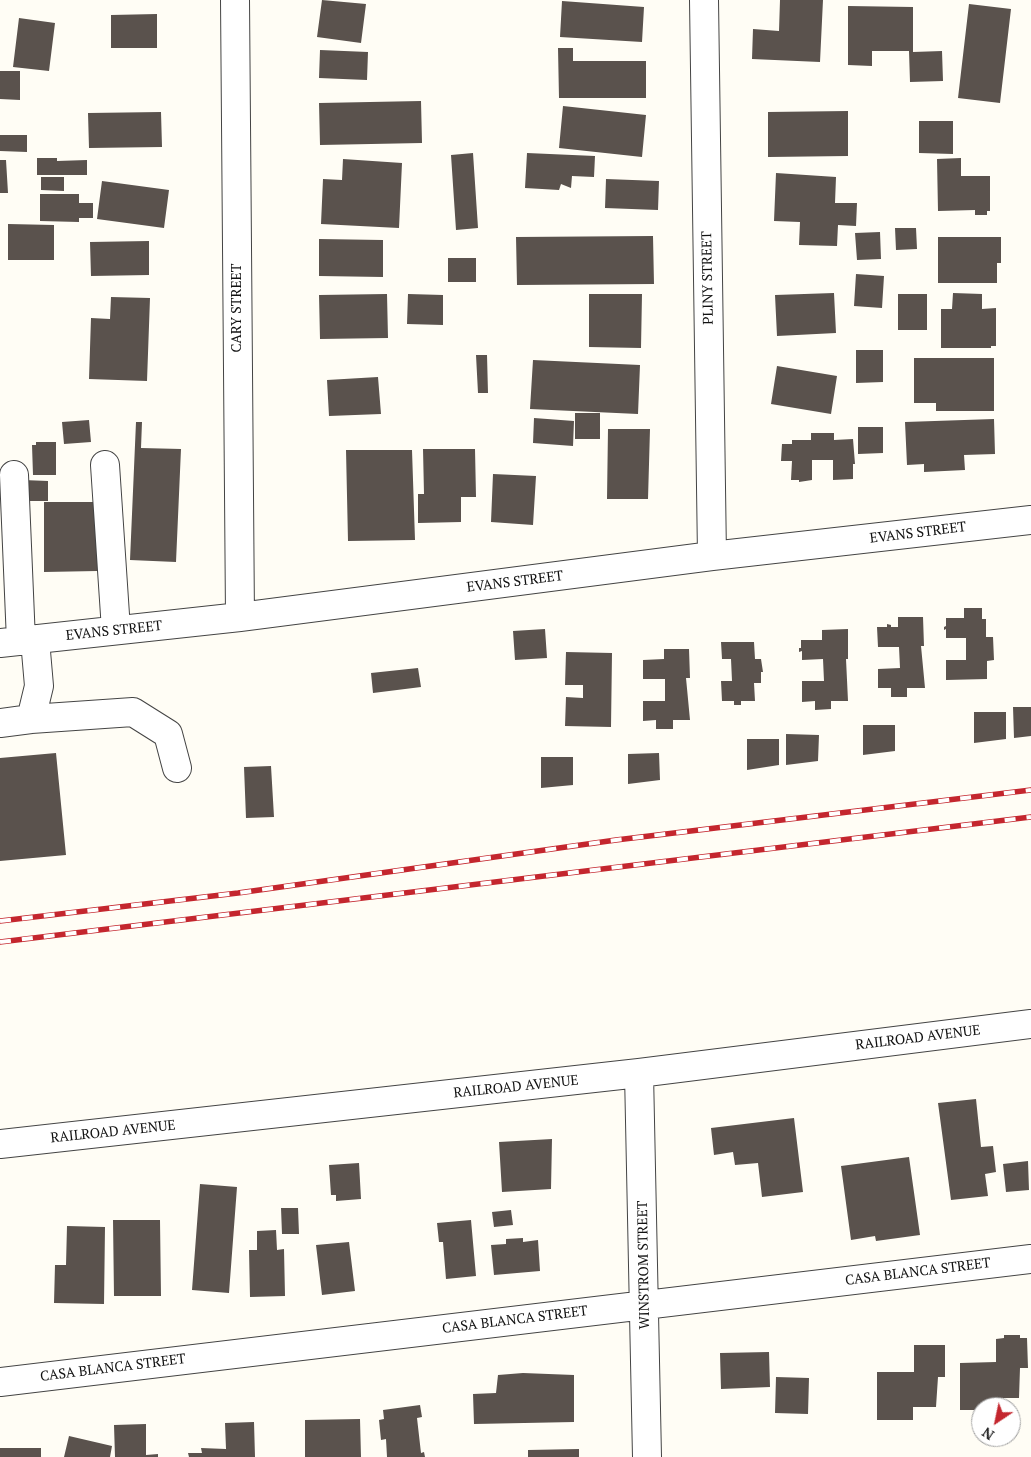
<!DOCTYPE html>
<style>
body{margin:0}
#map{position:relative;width:1031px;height:1457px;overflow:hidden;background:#fffdf5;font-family:"PT Serif",serif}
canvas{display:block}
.north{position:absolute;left:971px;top:1397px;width:50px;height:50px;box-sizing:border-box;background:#fff;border:1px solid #a0a0a0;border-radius:50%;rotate:214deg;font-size:14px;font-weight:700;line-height:20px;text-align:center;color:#111}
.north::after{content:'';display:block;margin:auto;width:18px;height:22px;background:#c4262e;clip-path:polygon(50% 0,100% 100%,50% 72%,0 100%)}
</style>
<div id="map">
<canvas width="1031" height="1457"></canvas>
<div class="north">N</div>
</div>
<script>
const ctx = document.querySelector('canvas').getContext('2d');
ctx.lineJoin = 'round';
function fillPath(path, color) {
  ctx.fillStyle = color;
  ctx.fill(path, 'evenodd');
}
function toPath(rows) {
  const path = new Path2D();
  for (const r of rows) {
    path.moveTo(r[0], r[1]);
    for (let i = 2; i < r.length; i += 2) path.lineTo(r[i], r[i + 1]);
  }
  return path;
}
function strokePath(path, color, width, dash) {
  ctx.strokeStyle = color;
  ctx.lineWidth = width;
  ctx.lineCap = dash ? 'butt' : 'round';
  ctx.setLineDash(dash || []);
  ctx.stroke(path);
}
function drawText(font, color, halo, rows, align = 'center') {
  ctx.font = font + ' "PT Serif",serif';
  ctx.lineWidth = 5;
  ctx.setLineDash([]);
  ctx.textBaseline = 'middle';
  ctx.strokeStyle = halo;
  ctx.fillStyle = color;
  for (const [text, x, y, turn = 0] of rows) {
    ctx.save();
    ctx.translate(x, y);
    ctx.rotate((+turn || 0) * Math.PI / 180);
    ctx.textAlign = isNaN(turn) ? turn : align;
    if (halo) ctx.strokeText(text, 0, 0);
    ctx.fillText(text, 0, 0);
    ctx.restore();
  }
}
fillPath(toPath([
 [322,0,366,4,361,43,317,37],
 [780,0,823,0,820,62,752,59,753,29,779,31],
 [562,1,644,7,642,42,560,37],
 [969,4,1011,9,1000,103,958,98],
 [848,6,913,7,913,52,942,51,943,81,910,82,909,51,872,51,872,66,848,65],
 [157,14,157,48,111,48,111,15],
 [19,18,55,23,49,71,13,67],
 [558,48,573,48,573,61,646,61,646,98,559,98],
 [320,50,368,52,367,80,319,78],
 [0,71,20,71,20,100,0,99],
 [421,101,422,143,320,145,319,103],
 [563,106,646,115,642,157,559,148],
 [848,111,848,156,768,157,768,112],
 [161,112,162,147,89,148,88,113],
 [919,121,953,121,953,154,919,153],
 [0,135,27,135,27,152,0,151],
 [473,153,478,228,456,230,451,155],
 [527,153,595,156,594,177,572,176,571,188,561,184,559,190,525,188],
 [37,158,57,158,57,161,87,160,87,175,37,175],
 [961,158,961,176,990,176,990,211,987,211,987,215,975,215,975,210,938,211,937,159],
 [343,159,402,163,399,228,321,224,323,179,342,180],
 [0,160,6,160,8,193,0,193],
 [776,173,836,177,835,203,857,203,856,226,838,225,837,246,799,245,800,222,774,221],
 [41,177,64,177,64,191,41,190],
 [606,179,659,181,658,210,605,208],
 [102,181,169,190,164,228,97,219],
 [40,194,79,194,79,203,93,203,93,218,79,218,79,222,40,221],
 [8,224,54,225,54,260,8,260],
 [895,228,916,228,917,249,896,250],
 [880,232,881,259,857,260,855,233],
 [653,236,654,284,517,285,516,237],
 [938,237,1001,237,1001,263,997,263,997,283,938,283],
 [319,239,383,240,383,277,319,276],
 [149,241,149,275,91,276,90,242],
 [448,258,476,258,476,282,448,282],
 [856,274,884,276,882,308,854,306],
 [834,293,836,333,777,336,775,295],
 [953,293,982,294,982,309,996,308,996,346,991,346,991,348,941,348,941,309,952,309],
 [387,294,388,338,320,339,319,295],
 [408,294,443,295,443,325,407,324],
 [589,294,642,294,641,348,589,347],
 [898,294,927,294,927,330,898,330],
 [111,297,150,298,147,381,89,379,91,318,110,319],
 [856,350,883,350,883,382,856,383],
 [476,355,487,355,488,393,478,393],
 [914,358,994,358,994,411,936,411,936,403,914,403],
 [533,360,640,365,638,414,530,409],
 [777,366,837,376,831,414,771,404],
 [378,377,381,414,329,416,327,380],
 [575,413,600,413,600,439,575,439],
 [534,418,574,421,573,446,533,443],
 [994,419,995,454,964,455,965,470,924,472,924,464,907,465,905,422],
 [89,420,91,442,64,444,62,422],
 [136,422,142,422,141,448,181,449,176,562,130,560],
 [858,427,883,427,883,453,858,454],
 [608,429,650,429,648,499,607,499],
 [811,433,834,433,834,440,853,439,855,464,853,464,853,479,833,480,833,460,812,460,812,480,799,482,799,480,791,480,792,461,781,461,782,444,792,444,792,440,811,440],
 [36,442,56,442,56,475,33,475,32,445,36,445],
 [423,449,475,449,476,497,461,497,461,522,418,523,418,494,424,494],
 [346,450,412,450,415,540,348,541],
 [493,474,536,476,533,525,491,522],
 [23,480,48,481,48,501,22,501],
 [44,502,97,502,97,571,44,572],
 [964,608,982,608,982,619,986,619,986,637,993,637,994,660,987,661,987,679,946,680,946,660,966,660,966,638,946,638,946,629,944,630,944,627,946,626,946,618,964,618],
 [898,617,923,617,924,646,921,646,925,688,907,688,907,697,891,697,891,688,878,688,878,669,900,668,899,647,878,647,877,627,887,627,887,624,891,625,891,627,898,627],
 [545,629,547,658,515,660,513,631],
 [848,629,848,659,846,659,848,701,831,701,831,709,815,710,815,701,802,702,802,681,824,681,823,659,802,660,802,651,799,652,799,648,801,648,801,640,822,640,822,630],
 [721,642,754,642,755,659,761,659,763,672,761,672,761,683,754,683,755,701,741,701,741,705,734,705,734,701,722,701,721,681,732,681,731,659,722,659],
 [664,649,689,649,690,678,686,678,690,720,673,720,673,729,656,729,656,720,643,721,643,701,665,701,665,679,643,679,643,660,664,659],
 [566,652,612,653,611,727,565,726,566,697,583,698,583,685,565,685],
 [418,668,421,687,373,693,371,673],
 [1013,707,1031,707,1031,736,1014,738],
 [974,712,1006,712,1006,739,974,743],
 [863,725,895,725,895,751,863,755],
 [786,734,819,735,818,761,786,765],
 [747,739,779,739,779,765,747,770],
 [56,753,66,855,0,861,0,758],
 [659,753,660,780,628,784,628,754],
 [541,757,573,757,573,785,541,788],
 [271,766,274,817,246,818,244,767],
 [976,1099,981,1147,993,1146,996,1172,985,1174,988,1196,951,1200,938,1103],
 [794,1118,803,1192,762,1197,758,1163,735,1165,733,1152,714,1155,711,1128],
 [552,1139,551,1189,502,1192,499,1142],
 [909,1157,920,1235,876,1241,875,1236,851,1240,841,1166],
 [1028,1161,1029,1190,1006,1192,1003,1164],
 [359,1163,361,1199,336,1201,336,1195,331,1195,329,1165],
 [200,1184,237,1187,229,1293,192,1290],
 [281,1208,298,1208,299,1234,282,1234],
 [511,1210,513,1225,494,1227,492,1212],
 [113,1220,160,1220,161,1296,114,1296],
 [471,1220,476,1276,446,1279,443,1242,439,1242,437,1223],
 [67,1226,105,1227,104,1304,54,1303,55,1265,66,1265],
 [276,1230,277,1250,284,1249,285,1296,250,1297,249,1250,257,1250,257,1231],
 [523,1238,523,1242,538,1240,540,1271,494,1275,491,1245,506,1244,506,1239],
 [349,1242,355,1291,322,1295,316,1245],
 [1004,1335,1020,1335,1020,1338,1027,1338,1028,1368,1020,1368,1019,1398,995,1398,995,1407,981,1407,981,1410,960,1410,960,1363,996,1362,996,1339,1004,1338],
 [914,1345,945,1345,945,1377,938,1377,936,1407,913,1407,913,1420,877,1420,877,1372,914,1372],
 [769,1352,770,1387,721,1389,720,1353],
 [523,1373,574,1375,574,1422,474,1424,473,1394,496,1393,498,1375],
 [776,1377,809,1378,808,1414,775,1413],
 [420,1405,422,1417,417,1418,421,1453,424,1452,425,1457,387,1457,386,1439,381,1440,379,1420,384,1419,383,1410],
 [360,1419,361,1457,305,1457,305,1420],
 [254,1422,255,1457,189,1457,188,1453,202,1453,201,1448,226,1449,225,1423],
 [146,1424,146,1455,158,1454,158,1457,115,1457,114,1425],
 [69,1436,112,1446,110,1457,64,1457],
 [0,1448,41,1448,41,1457,0,1457],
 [579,1449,579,1457,528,1457,528,1450]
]), '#5a524d');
const minor = toPath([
 [235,0,240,617],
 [704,0,712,556],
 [105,465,116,630],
 [14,475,21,641],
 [0,643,240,617,712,556,1031,520],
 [31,719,133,712,168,734,177,768],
 [0,723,31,719,39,686,35,640],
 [639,1073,647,1457],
 [0,1144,639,1073,1031,1024],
 [0,1382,1031,1259]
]);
strokePath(minor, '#444', 30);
strokePath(minor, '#fff', 28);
const rail = toPath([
 [0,921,238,893,616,840,1031,790],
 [0,942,1031,817]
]);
strokePath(rail, '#c4262e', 5.5);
strokePath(rail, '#fff', 4, [11]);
drawText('14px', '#111', '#fff', [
 ["PLINY STREET",708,278,-91],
 ["CARY STREET",237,308,-90],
 ["EVANS STREET",918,533,-7],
 ["EVANS STREET",515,582,-7],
 ["EVANS STREET",114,631,-6],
 ["RAILROAD AVENUE",918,1038,-7],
 ["RAILROAD AVENUE",516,1087,-6],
 ["RAILROAD AVENUE",113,1132,-6],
 ["WINSTROM STREET",644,1265,-91],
 ["CASA BLANCA STREET",918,1272,-7],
 ["CASA BLANCA STREET",515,1320,-7],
 ["CASA BLANCA STREET",113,1368,-7]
]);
</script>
